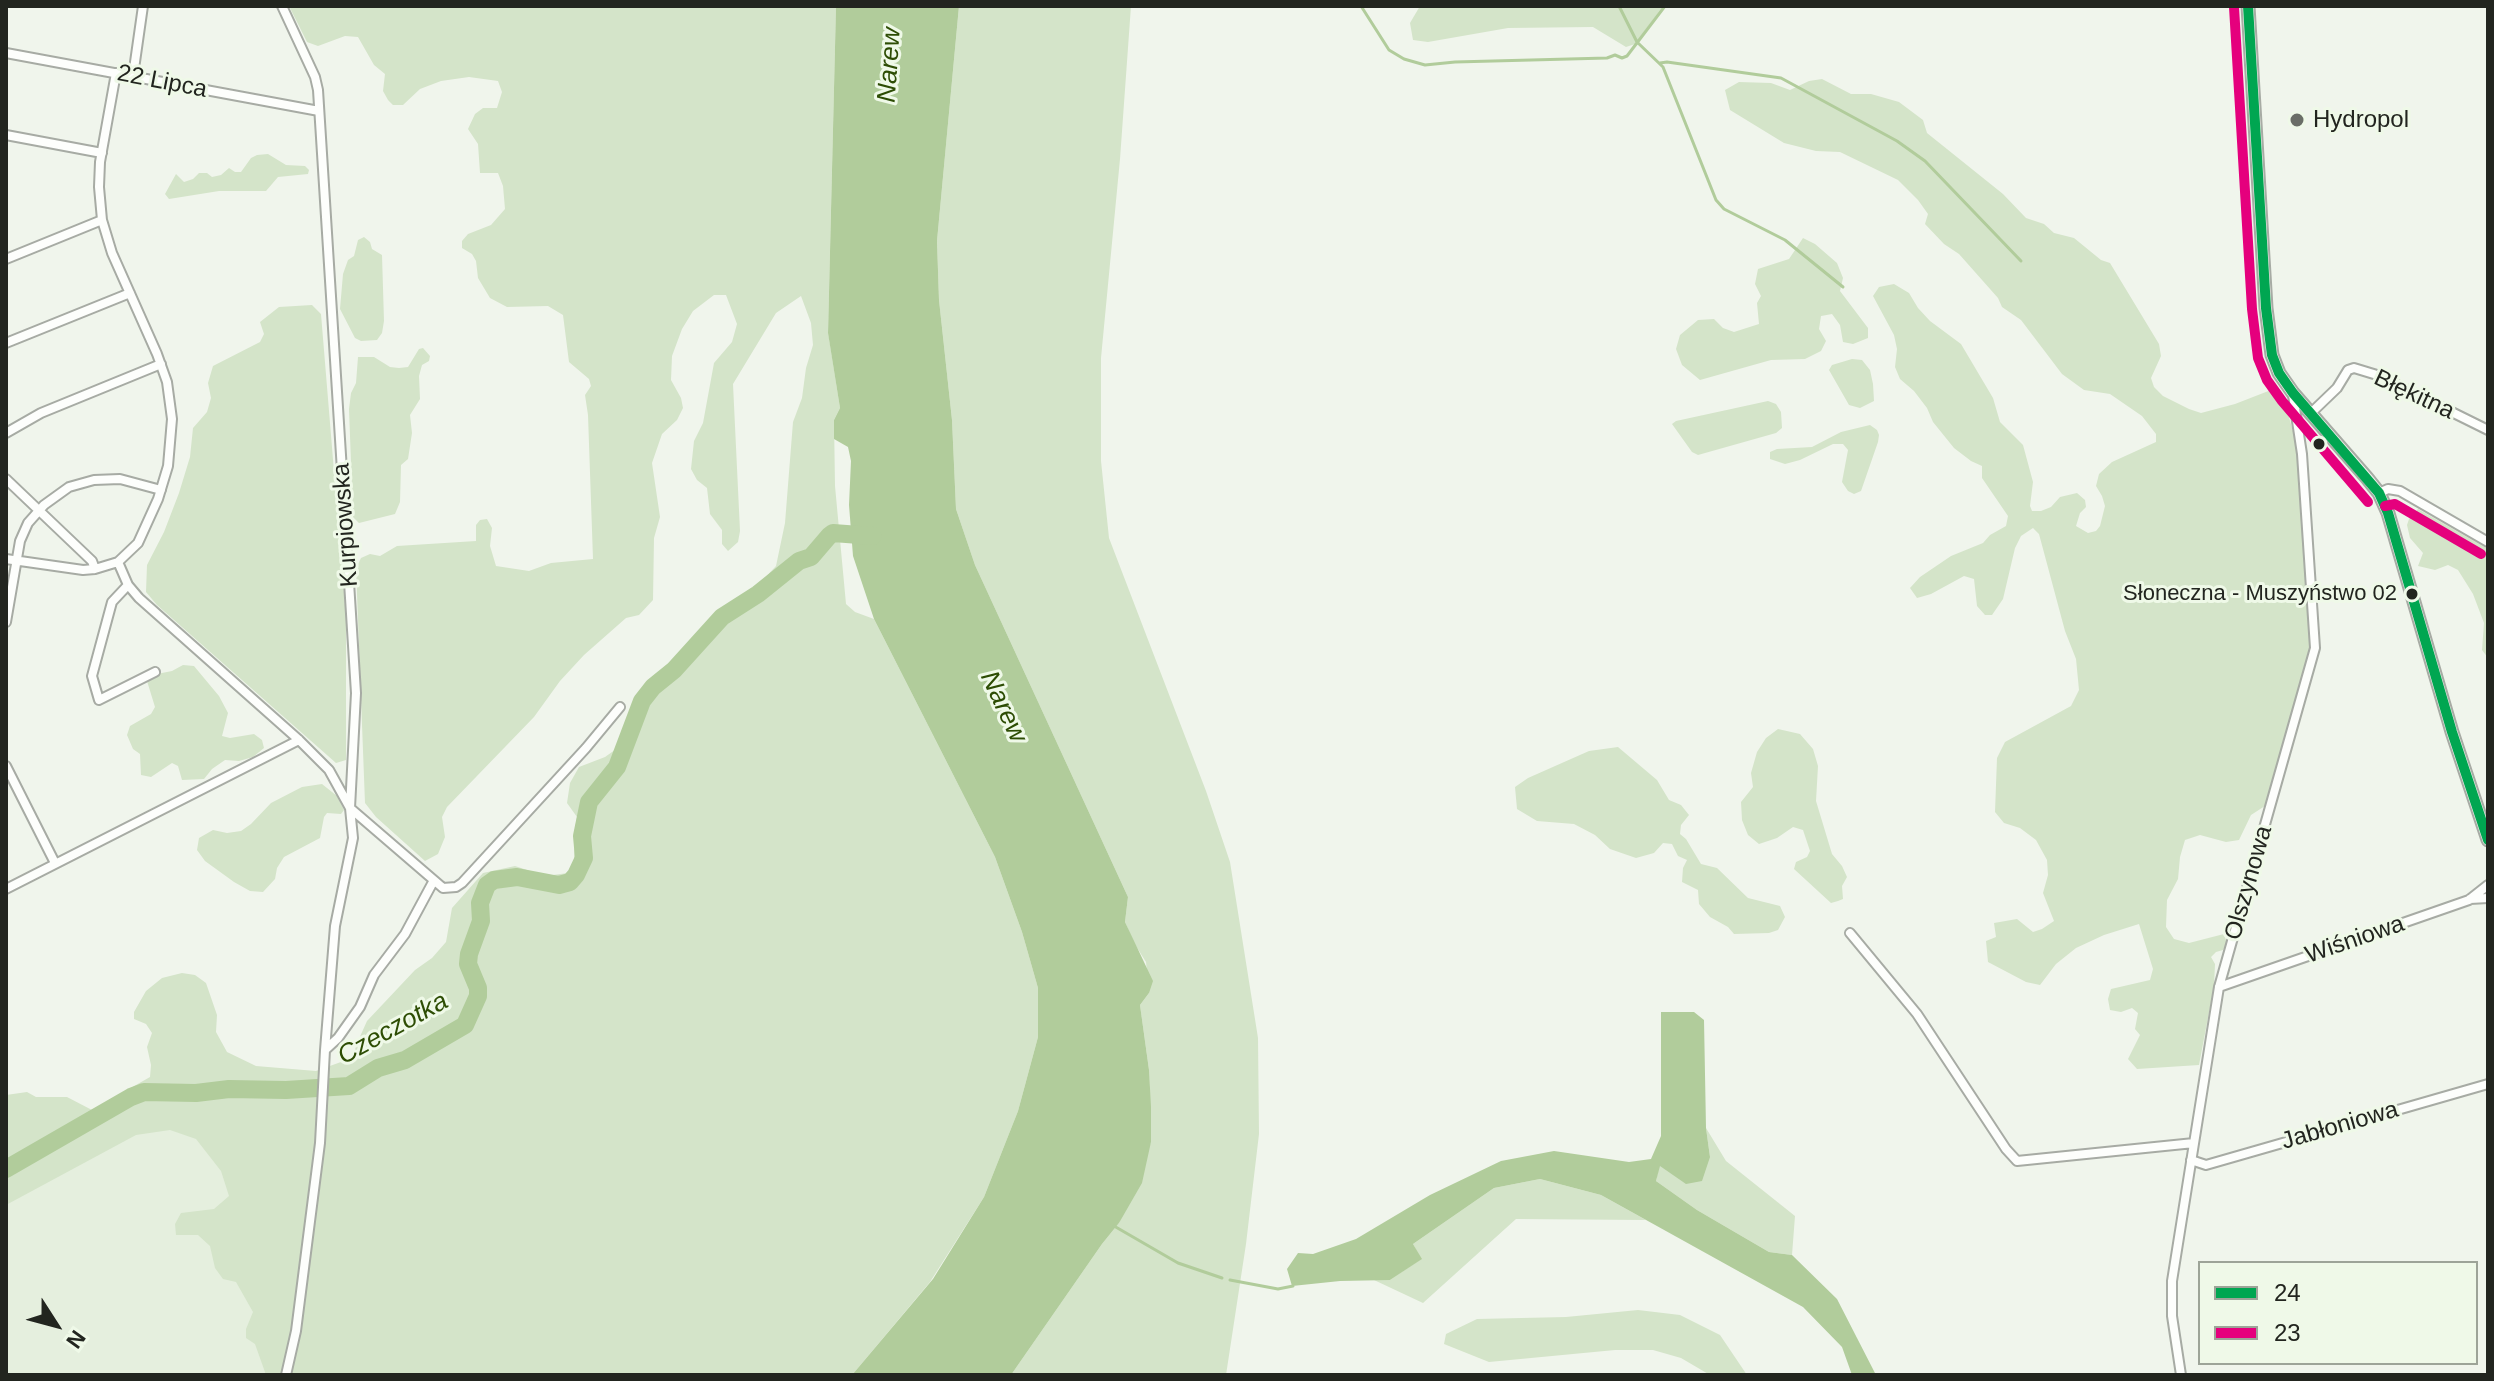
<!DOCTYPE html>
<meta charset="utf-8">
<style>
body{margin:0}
#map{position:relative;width:2494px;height:1381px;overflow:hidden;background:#f0f5ec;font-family:Helvetica,sans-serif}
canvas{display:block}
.frame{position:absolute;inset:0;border:8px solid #22251f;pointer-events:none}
.legend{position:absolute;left:2198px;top:1261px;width:280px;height:104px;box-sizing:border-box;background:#eff9e8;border:2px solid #9da498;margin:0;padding:10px 14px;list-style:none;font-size:24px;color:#22251f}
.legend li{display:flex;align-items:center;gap:16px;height:40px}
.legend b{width:40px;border:2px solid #9da498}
.north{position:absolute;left:16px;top:1285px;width:80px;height:80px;-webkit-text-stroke:6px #eff9e8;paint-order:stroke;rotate:126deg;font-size:22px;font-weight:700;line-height:32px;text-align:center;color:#22251f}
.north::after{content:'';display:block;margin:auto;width:28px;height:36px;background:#22251f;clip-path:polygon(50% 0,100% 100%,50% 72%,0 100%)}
</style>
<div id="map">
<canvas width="2494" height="1381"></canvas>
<div class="frame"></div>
<ul class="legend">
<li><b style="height:10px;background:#00a651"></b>24</li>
<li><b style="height:10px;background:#e5007d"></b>23</li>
</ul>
<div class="north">N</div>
</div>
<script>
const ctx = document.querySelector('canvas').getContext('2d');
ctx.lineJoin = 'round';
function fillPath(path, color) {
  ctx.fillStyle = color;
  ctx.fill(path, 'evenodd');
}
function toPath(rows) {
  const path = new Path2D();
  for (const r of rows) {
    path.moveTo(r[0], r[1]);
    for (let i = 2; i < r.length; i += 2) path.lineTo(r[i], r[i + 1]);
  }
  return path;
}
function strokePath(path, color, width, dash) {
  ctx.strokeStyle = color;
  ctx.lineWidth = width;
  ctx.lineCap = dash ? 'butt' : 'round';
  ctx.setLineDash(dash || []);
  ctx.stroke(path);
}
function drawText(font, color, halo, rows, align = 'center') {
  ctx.font = font + ' Helvetica,sans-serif';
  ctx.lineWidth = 6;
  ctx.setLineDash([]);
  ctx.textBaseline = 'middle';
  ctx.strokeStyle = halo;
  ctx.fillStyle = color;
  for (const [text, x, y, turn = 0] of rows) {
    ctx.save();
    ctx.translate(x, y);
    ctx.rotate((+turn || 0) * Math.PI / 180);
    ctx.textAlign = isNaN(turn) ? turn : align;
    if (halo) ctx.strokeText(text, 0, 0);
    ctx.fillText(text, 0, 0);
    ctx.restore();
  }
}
fillPath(toPath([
 [144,1120,300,1151,278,1375,6,1375,6,1197]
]), '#e5efde');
fillPath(toPath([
 [289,6,836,6,828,332,840,408,834,420,835,486,846,604,855,612,874,619,995,857,1022,932,1038,988,1038,1037,1018,1111,984,1197,930,1282,852,1375,266,1375,255,1344,246,1338,246,1329,253,1312,236,1282,223,1279,215,1268,210,1246,198,1235,176,1235,175,1224,181,1213,214,1209,229,1196,221,1171,196,1139,170,1130,136,1135,6,1205,6,1095,27,1092,36,1097,67,1097,92,1110,150,1077,151,1065,147,1047,152,1033,146,1024,134,1019,134,1012,146,991,162,978,182,973,195,975,206,983,217,1015,216,1032,227,1052,256,1066,316,1071,352,1058,358,1041,367,1021,415,970,432,958,446,942,452,908,483,873,515,866,545,876,568,873,574,862,574,834,577,817,567,803,570,783,579,767,605,757,619,747,640,691,702,635,712,617,762,581,776,566,785,523,793,422,802,398,806,368,813,345,811,323,801,296,776,313,733,384,740,531,738,542,728,551,722,544,722,530,710,514,707,488,697,480,691,469,694,441,703,423,714,363,732,342,737,324,726,295,714,295,693,311,682,329,672,356,671,380,681,398,683,408,677,420,662,434,652,463,660,517,654,538,653,600,639,615,626,618,584,655,560,681,534,717,447,807,442,817,445,837,438,854,425,861,376,817,365,803,356,568,361,558,370,554,380,556,397,546,476,541,476,525,480,520,487,519,492,528,490,546,496,566,529,571,551,563,593,559,588,415,585,395,591,386,589,379,569,362,563,315,548,306,507,307,490,298,478,278,476,261,472,254,462,248,462,241,468,234,491,225,505,209,503,186,498,173,480,173,478,144,468,129,475,114,483,108,497,108,502,92,498,81,469,77,441,81,420,89,403,105,393,105,388,100,383,91,385,74,374,65,358,37,345,36,318,46,307,42],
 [959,6,1131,6,1120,159,1101,358,1101,461,1109,538,1206,791,1230,862,1258,1038,1259,1134,1246,1244,1226,1375,1011,1375,1102,1244,1119,1223,1151,1142,1149,1070,1140,1005,1149,993,1146,962,1134,943,1125,922,1128,897,975,565,956,509,952,420,939,300,937,241],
 [1420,6,1663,6,1635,44,1626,47,1593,27,1508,28,1428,42,1413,40,1410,23],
 [1822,79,1851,94,1871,94,1899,102,1923,120,1927,133,2003,194,2026,218,2044,224,2054,233,2074,238,2101,260,2110,263,2159,344,2161,356,2151,378,2154,387,2163,396,2189,409,2201,413,2235,404,2271,390,2283,396,2300,456,2304,545,2313,637,2311,655,2268,804,2251,815,2239,840,2226,842,2200,835,2185,840,2180,857,2178,879,2167,900,2166,927,2174,939,2189,943,2224,934,2227,943,2223,950,2216,952,2211,957,2215,964,2214,986,2199,1065,2137,1069,2128,1059,2140,1035,2135,1029,2138,1013,2132,1008,2121,1012,2110,1010,2108,999,2111,989,2150,980,2153,969,2139,924,2104,935,2076,948,2056,964,2040,985,2026,982,1988,962,1986,941,1996,937,1994,923,2017,919,2033,932,2042,929,2054,921,2043,893,2048,875,2047,860,2036,840,2020,828,2004,823,1995,812,1997,758,2005,742,2071,706,2079,690,2076,659,2065,631,2039,534,2033,528,2021,536,2015,548,2003,599,1992,615,1985,615,1977,606,1974,579,1964,576,1931,594,1917,598,1910,588,1920,577,1951,556,1983,543,1990,535,2006,526,2008,516,1982,478,1982,466,1971,461,1954,448,1933,422,1927,408,1914,391,1900,379,1895,367,1897,349,1894,335,1873,296,1879,287,1894,284,1909,293,1918,308,1930,321,1961,344,1993,398,2000,422,2023,445,2033,482,2030,506,2032,511,2041,511,2051,507,2060,497,2077,493,2085,500,2086,507,2080,513,2076,526,2088,533,2096,531,2100,526,2105,506,2102,496,2096,486,2099,474,2112,462,2156,442,2156,434,2142,416,2110,394,2084,390,2062,374,2021,320,2002,307,1998,298,1959,254,1944,244,1925,224,1928,214,1918,200,1898,180,1840,152,1816,151,1784,143,1730,110,1725,90,1739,82,1771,83,1790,90,1809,81],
 [268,154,286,165,305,166,309,170,308,174,278,177,266,191,219,191,169,199,165,194,176,174,184,182,193,179,199,173,207,173,212,177,221,175,229,168,235,172,241,172,251,158,257,155],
 [364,237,370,242,372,249,382,255,384,321,382,333,377,340,361,341,355,338,340,309,343,274,348,260,354,256,358,240],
 [1803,238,1815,244,1837,263,1843,278,1840,291,1868,328,1868,338,1853,344,1843,342,1840,325,1832,314,1821,316,1819,329,1826,341,1821,351,1805,359,1771,360,1700,380,1682,365,1676,349,1680,335,1698,320,1714,319,1723,328,1734,332,1759,324,1757,303,1761,296,1755,284,1758,269,1789,259],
 [312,305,321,314,346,617,346,760,336,763,157,605,146,592,147,565,164,532,179,493,190,457,193,428,207,412,211,398,208,383,213,366,260,342,264,334,260,322,279,307],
 [423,348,430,356,429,361,422,365,419,376,420,399,410,415,412,433,408,459,401,465,400,502,395,514,359,523,353,517,349,409,351,393,356,383,358,357,374,357,390,367,399,368,408,367,419,349],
 [1852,359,1862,360,1870,370,1873,384,1874,401,1860,408,1849,405,1829,370,1832,365],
 [1768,401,1776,404,1781,412,1782,428,1776,433,1698,455,1692,452,1672,424,1676,421],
 [1870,425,1877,430,1879,435,1878,442,1861,491,1854,494,1848,491,1842,482,1848,450,1843,444,1833,444,1800,460,1785,464,1770,459,1770,452,1777,449,1812,447,1841,432],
 [2418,509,2488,549,2488,658,2482,650,2484,623,2473,594,2458,570,2448,565,2435,570,2418,566,2423,553,2410,538,2407,525,2409,519],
 [183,665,194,666,219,696,228,713,222,736,230,738,254,734,262,740,264,748,253,757,239,761,225,760,212,769,204,779,182,780,178,766,172,763,151,777,141,775,140,754,133,749,127,735,130,726,151,714,155,707,147,681,152,675,172,671],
 [1778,729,1800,734,1813,749,1818,766,1816,801,1832,854,1842,866,1847,877,1842,886,1843,899,1838,901,1831,903,1794,869,1796,862,1807,857,1810,851,1803,830,1793,827,1777,838,1759,844,1748,835,1742,820,1741,802,1753,787,1751,773,1757,752,1766,738],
 [1618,747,1657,780,1669,800,1681,805,1689,815,1681,825,1680,834,1686,839,1701,864,1717,868,1748,898,1780,906,1785,917,1778,930,1769,933,1734,934,1728,927,1710,917,1699,904,1698,890,1682,882,1683,868,1687,860,1678,856,1672,844,1663,843,1654,853,1636,858,1610,849,1595,835,1574,824,1537,821,1517,809,1515,787,1528,778,1589,751],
 [322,784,337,796,344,810,341,814,327,813,324,817,320,838,284,857,277,868,275,879,263,892,250,891,234,882,205,861,197,850,199,838,213,830,227,833,241,831,251,824,271,803,302,787],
 [1706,1128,1726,1161,1795,1216,1792,1255,1769,1252,1697,1210,1656,1181,1659,1166,1710,1157],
 [1540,1179,1601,1195,1646,1220,1516,1219,1423,1303,1374,1280,1390,1280,1421,1259,1413,1244,1494,1188],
 [1638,1310,1680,1315,1720,1335,1747,1375,1710,1375,1681,1358,1653,1350,1615,1350,1489,1362,1444,1344,1446,1334,1477,1319,1566,1317]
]), '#d4e4c9');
fillPath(toPath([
 [836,6,959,6,937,241,939,300,952,420,956,509,975,565,1128,897,1125,922,1153,981,1149,993,1140,1005,1149,1070,1151,1107,1151,1142,1142,1183,1119,1223,1102,1244,1011,1375,852,1375,933,1279,984,1197,1018,1111,1038,1037,1038,988,1022,932,995,857,874,619,853,556,849,505,851,461,848,447,834,439,834,420,840,408,828,333],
 [1661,1012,1694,1012,1704,1020,1706,1128,1710,1157,1702,1181,1686,1184,1660,1166,1656,1181,1697,1210,1769,1252,1792,1255,1837,1299,1876,1375,1852,1375,1842,1347,1803,1307,1601,1195,1540,1179,1494,1188,1413,1244,1422,1259,1390,1280,1340,1281,1292,1286,1287,1269,1298,1253,1313,1254,1356,1239,1430,1195,1501,1161,1554,1151,1629,1162,1651,1159,1661,1136]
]), '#b1cc9b');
strokePath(toPath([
 [1361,6,1389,50,1404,59,1425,65,1455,62,1607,58,1615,55,1622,58,1627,56,1665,6],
 [1619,6,1637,42,1663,67,1716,200,1724,209,1785,240,1843,287],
 [1660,63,1667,62,1781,78,1897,141,1925,161,2021,261],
 [1114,1226,1178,1263,1222,1278],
 [1230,1280,1278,1289,1293,1286]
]), '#b1cc9b', 3);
strokePath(toPath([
 [6,1169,131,1097,144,1092,196,1093,229,1089,286,1090,349,1086,378,1068,405,1060,465,1025,478,996,478,988,468,964,469,954,481,921,480,903,487,885,494,880,517,877,559,885,570,882,576,875,584,858,582,836,589,802,617,767,642,701,653,687,674,670,722,617,758,594,799,561,811,557,829,536,833,533,873,536]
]), '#b1cc9b', 18);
const street = toPath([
 [282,6,315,77,318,90,356,693,350,808,353,838,335,926,325,1050],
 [6,53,319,111],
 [133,76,143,6],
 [6,135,102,153],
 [6,259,102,220],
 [6,343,130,293],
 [2311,413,2337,388,2348,370,2354,368,2377,375,2488,430],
 [6,433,41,413,161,364],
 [6,479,92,561,95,569],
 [2379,493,2388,489,2400,491,2488,542],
 [6,559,83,570,95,569,118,562,138,543,158,499,168,466,172,419,167,382,157,354,112,253,102,220,99,187,100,162,116,73],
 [118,562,128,585,139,598,299,740,329,770,350,808,443,888,456,887,462,883,586,748,620,707],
 [128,585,112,602,92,676,99,700,155,672],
 [6,622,20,541,28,523,44,505,69,487,94,480,120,479,161,490],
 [6,766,55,863],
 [6,889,299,740],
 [2470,899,2488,898],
 [1850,933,1917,1014,2006,1149,2017,1161,2194,1143],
 [2219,987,2469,900,2488,885],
 [2191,1160,2206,1165,2488,1084],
 [286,1375,296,1331,320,1143,325,1050,338,1038,360,1007,374,975,405,934,433,882],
 [2181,1375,2172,1316,2172,1281,2219,987,2315,648,2302,454,2293,395]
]);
const secondary = toPath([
 [2248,6,2266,308,2272,355,2279,373,2293,393,2367,478,2379,493,2388,513,2452,732,2488,840]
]);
strokePath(street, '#a7aba4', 12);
strokePath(secondary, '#a7aba4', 15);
strokePath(street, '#fdfefc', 8);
strokePath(secondary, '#f0f3ed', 11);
strokePath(toPath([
 [2248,6,2266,308,2272,355,2279,373,2293,393,2379,493,2388,513,2452,732,2488,840]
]), '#00a651', 10);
strokePath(toPath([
 [2234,7,2252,309,2258,358,2267,380,2282,401,2368,502],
 [2385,506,2395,504,2481,554]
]), '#e5007d', 10);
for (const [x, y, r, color] of [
 [2297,120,8,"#6a6e67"],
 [2319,444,7,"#22251f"],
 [2412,594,7,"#22251f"]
]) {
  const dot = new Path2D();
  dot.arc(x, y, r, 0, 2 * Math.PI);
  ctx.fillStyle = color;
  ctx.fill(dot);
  strokePath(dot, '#eff9e8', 3);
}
drawText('22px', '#22251f', '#eff9e8', [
 ["Słoneczna - Muszyństwo 02",2397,594]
], 'right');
drawText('24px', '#22251f', '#eff9e8', [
 ["22 Lipca",162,82,11],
 ["Błękitna",2414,395,25],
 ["Kurpiowska",346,525,-94],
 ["Olszynowa",2249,883,-74],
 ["Wiśniowa",2355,940,-19],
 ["Jabłoniowa",2340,1126,-16]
]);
drawText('24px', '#22251f', '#eff9e8', [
 ["Hydropol",2313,120]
], 'left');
drawText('italic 26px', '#2d4d04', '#eff9e8', [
 ["Narew",890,65,-86],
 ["Narew",1003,707,65],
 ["Czeczotka",393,1029,-29]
]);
</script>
